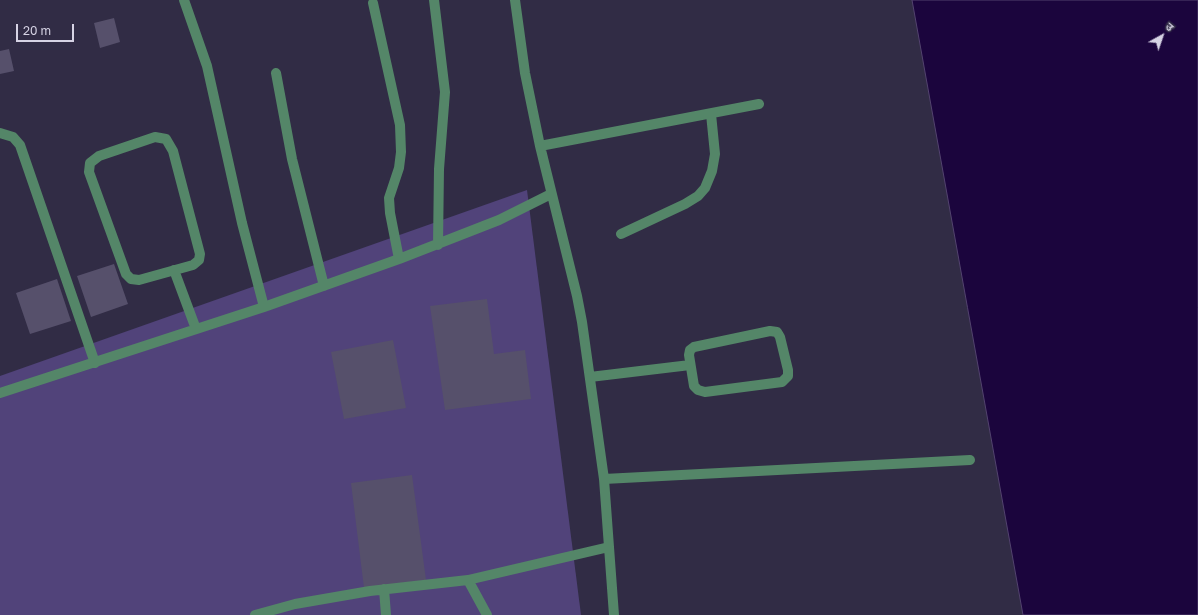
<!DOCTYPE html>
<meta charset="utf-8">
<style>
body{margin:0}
#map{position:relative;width:1198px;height:615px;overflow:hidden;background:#312c45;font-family:"Golos Text","Noto Sans Devanagari",sans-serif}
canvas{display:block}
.north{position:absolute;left:1142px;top:16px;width:40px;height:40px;-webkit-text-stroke:3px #312c45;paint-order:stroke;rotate:40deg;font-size:11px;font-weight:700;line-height:16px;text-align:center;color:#d6d3e4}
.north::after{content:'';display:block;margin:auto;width:14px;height:18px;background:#d6d3e4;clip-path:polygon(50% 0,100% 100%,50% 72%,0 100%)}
.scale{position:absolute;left:16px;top:24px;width:58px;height:18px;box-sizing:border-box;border:2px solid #d6d3e4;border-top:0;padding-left:5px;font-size:12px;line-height:14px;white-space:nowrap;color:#d6d3e4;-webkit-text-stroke:3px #312c45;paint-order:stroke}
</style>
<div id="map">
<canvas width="1198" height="615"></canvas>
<div class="north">उ</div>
<div class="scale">20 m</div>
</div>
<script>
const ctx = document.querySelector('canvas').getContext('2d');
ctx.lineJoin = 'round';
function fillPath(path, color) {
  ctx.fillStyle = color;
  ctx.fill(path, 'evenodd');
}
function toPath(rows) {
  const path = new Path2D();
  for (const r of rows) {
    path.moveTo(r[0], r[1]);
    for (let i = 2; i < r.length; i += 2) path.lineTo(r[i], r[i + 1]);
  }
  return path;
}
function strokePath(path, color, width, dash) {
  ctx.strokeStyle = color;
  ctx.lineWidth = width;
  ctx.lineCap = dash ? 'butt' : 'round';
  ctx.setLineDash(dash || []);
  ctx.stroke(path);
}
fillPath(toPath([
 [527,190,581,615,0,615,0,376]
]), '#51437a');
const water = toPath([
 [912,0,1198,0,1198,615,1023,615,912,0]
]);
fillPath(water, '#1b053d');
strokePath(water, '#53436f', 1);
fillPath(toPath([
 [114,18,120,42,100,48,94,23],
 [9,49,14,71,0,74,0,51],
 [114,264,128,304,91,317,77,276],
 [57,279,71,321,30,334,16,293],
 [487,299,494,354,525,350,531,399,445,410,430,306],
 [393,340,406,408,344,419,331,352],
 [412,475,426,580,364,588,351,483]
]), '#56506b');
strokePath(toPath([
 [184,0,207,66,242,223,264,307],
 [434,0,445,92,439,169,438,245],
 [515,0,525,73,540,146,577,296,582,322,604,479,614,615],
 [373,3,400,125,401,152,399,168,389,198,390,213,399,259],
 [276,73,292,159,324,286],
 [0,133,13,137,20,145,95,363],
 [155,137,166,139,173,151,200,254,199,260,193,265,139,280,131,279,126,274,89,172,90,163,99,156,155,137],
 [540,146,759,104],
 [621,234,685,204,698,196,705,188,712,171,715,154,711,114],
 [174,270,196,329],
 [770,331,777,332,780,337,788,370,788,376,782,382,705,392,698,390,694,386,689,355,690,350,694,347,770,331],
 [590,377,690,365],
 [0,393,264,307,399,259,499,220,551,194],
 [604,479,970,460],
 [468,580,487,615],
 [384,589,386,615],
 [255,615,295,604,370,591,468,580,609,547]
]), '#548668', 10);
</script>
